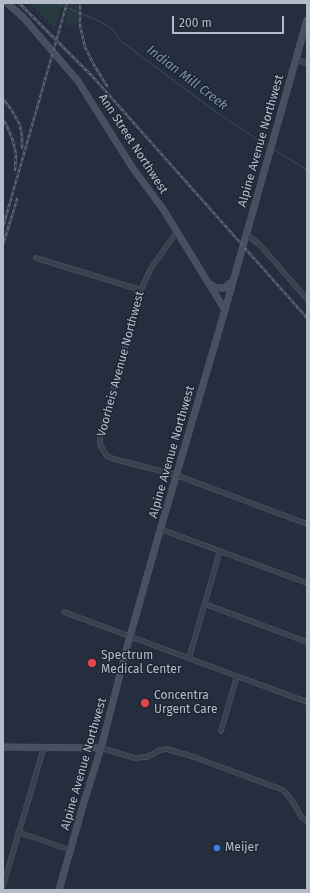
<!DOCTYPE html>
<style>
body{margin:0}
#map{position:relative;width:310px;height:893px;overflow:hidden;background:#252e3e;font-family:"Fira Sans",sans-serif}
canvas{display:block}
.frame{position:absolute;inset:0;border:4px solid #b5bcc9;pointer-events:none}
.scale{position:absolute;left:172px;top:16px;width:112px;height:18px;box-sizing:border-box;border:2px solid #b5bcc9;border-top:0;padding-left:5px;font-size:12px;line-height:14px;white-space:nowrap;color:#b5bcc9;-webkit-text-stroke:3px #1e2634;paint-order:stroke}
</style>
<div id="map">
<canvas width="310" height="893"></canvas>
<div class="frame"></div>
<div class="scale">200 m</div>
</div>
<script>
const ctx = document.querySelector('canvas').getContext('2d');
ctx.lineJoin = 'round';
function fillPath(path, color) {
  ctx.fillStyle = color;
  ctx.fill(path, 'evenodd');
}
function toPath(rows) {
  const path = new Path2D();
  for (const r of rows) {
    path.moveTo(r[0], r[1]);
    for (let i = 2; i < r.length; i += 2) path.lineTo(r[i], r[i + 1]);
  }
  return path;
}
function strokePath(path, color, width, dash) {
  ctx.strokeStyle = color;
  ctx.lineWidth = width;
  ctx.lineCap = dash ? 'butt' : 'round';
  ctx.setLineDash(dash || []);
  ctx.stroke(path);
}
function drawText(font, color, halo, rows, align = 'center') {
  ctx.font = font + ' "Fira Sans",sans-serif';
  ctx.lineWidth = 3;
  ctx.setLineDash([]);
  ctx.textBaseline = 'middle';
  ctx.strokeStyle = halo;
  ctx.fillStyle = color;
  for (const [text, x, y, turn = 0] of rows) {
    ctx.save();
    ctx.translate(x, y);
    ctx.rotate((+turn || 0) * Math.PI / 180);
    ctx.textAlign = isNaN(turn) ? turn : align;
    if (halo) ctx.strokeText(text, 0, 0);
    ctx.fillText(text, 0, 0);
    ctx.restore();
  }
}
fillPath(toPath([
 [30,3,63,3,55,28],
 [70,3,77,3,77,20,76,24,72,26,67,25,66,23,67,13]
]), '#273b3f');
strokePath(toPath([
 [56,3,101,22,112,29,122,42,216,112,269,147],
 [273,149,307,170]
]), '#3b4b67', 1);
const minor = toPath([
 [296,60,307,63],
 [177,232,151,268,141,290,100,436,100,444,103,450,107,456,114,459,176,475,307,524],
 [246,234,260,245,307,299],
 [36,258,141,290],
 [160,529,307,583],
 [205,604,307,642],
 [64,612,307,702],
 [189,658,220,551],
 [221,731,237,676],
 [101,748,135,758,147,757,160,750,167,749,194,757,283,790,291,799,302,818,307,821],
 [18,832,70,850],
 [3,886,44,747]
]);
const secondary = toPath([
 [7,3,23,17,78,81,132,167,163,209,225,310],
 [210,284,216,288,224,288,233,281],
 [3,747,101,748],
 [59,890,84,802,101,748,127,647,159,534,225,310,307,20]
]);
strokePath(minor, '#545c69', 5.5);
strokePath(secondary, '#545c69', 7);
strokePath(minor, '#39414e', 4.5);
strokePath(secondary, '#474f61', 6);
const rail = toPath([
 [19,3,93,77,307,318],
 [80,3,80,25,85,47,94,65,107,86],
 [3,99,11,109,20,125,22,137,22,148],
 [3,119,7,126,13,141,16,154,15,170],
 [3,227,67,3],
 [3,244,13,213,17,199]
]);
strokePath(rail, '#5b6475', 2.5);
strokePath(rail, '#1e2634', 1, [3]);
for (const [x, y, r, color] of [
 [92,663,5,"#e0444e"],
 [145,703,5,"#e0444e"],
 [217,848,4,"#3f7fe0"]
]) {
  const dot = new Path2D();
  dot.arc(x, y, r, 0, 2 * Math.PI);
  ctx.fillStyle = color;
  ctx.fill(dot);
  strokePath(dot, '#1e2634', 1.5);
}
drawText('12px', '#b5bcc9', '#1e2634', [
 ["Alpine Avenue Northwest",261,141,-74],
 ["Ann Street Northwest",133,144,57],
 ["Voorheis Avenue Northwest",121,364,-75],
 ["Alpine Avenue Northwest",172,452,-74],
 ["Alpine Avenue Northwest",84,764,-74]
]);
drawText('12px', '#b5bcc9', '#1e2634', [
 ["Spectrum",101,656],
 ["Medical Center",101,670],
 ["Concentra",154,696],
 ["Urgent Care",154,710],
 ["Meijer",225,848]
], 'left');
drawText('italic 13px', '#7d90b1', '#1e2634', [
 ["Indian Mill Creek",187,78,37]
]);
</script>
